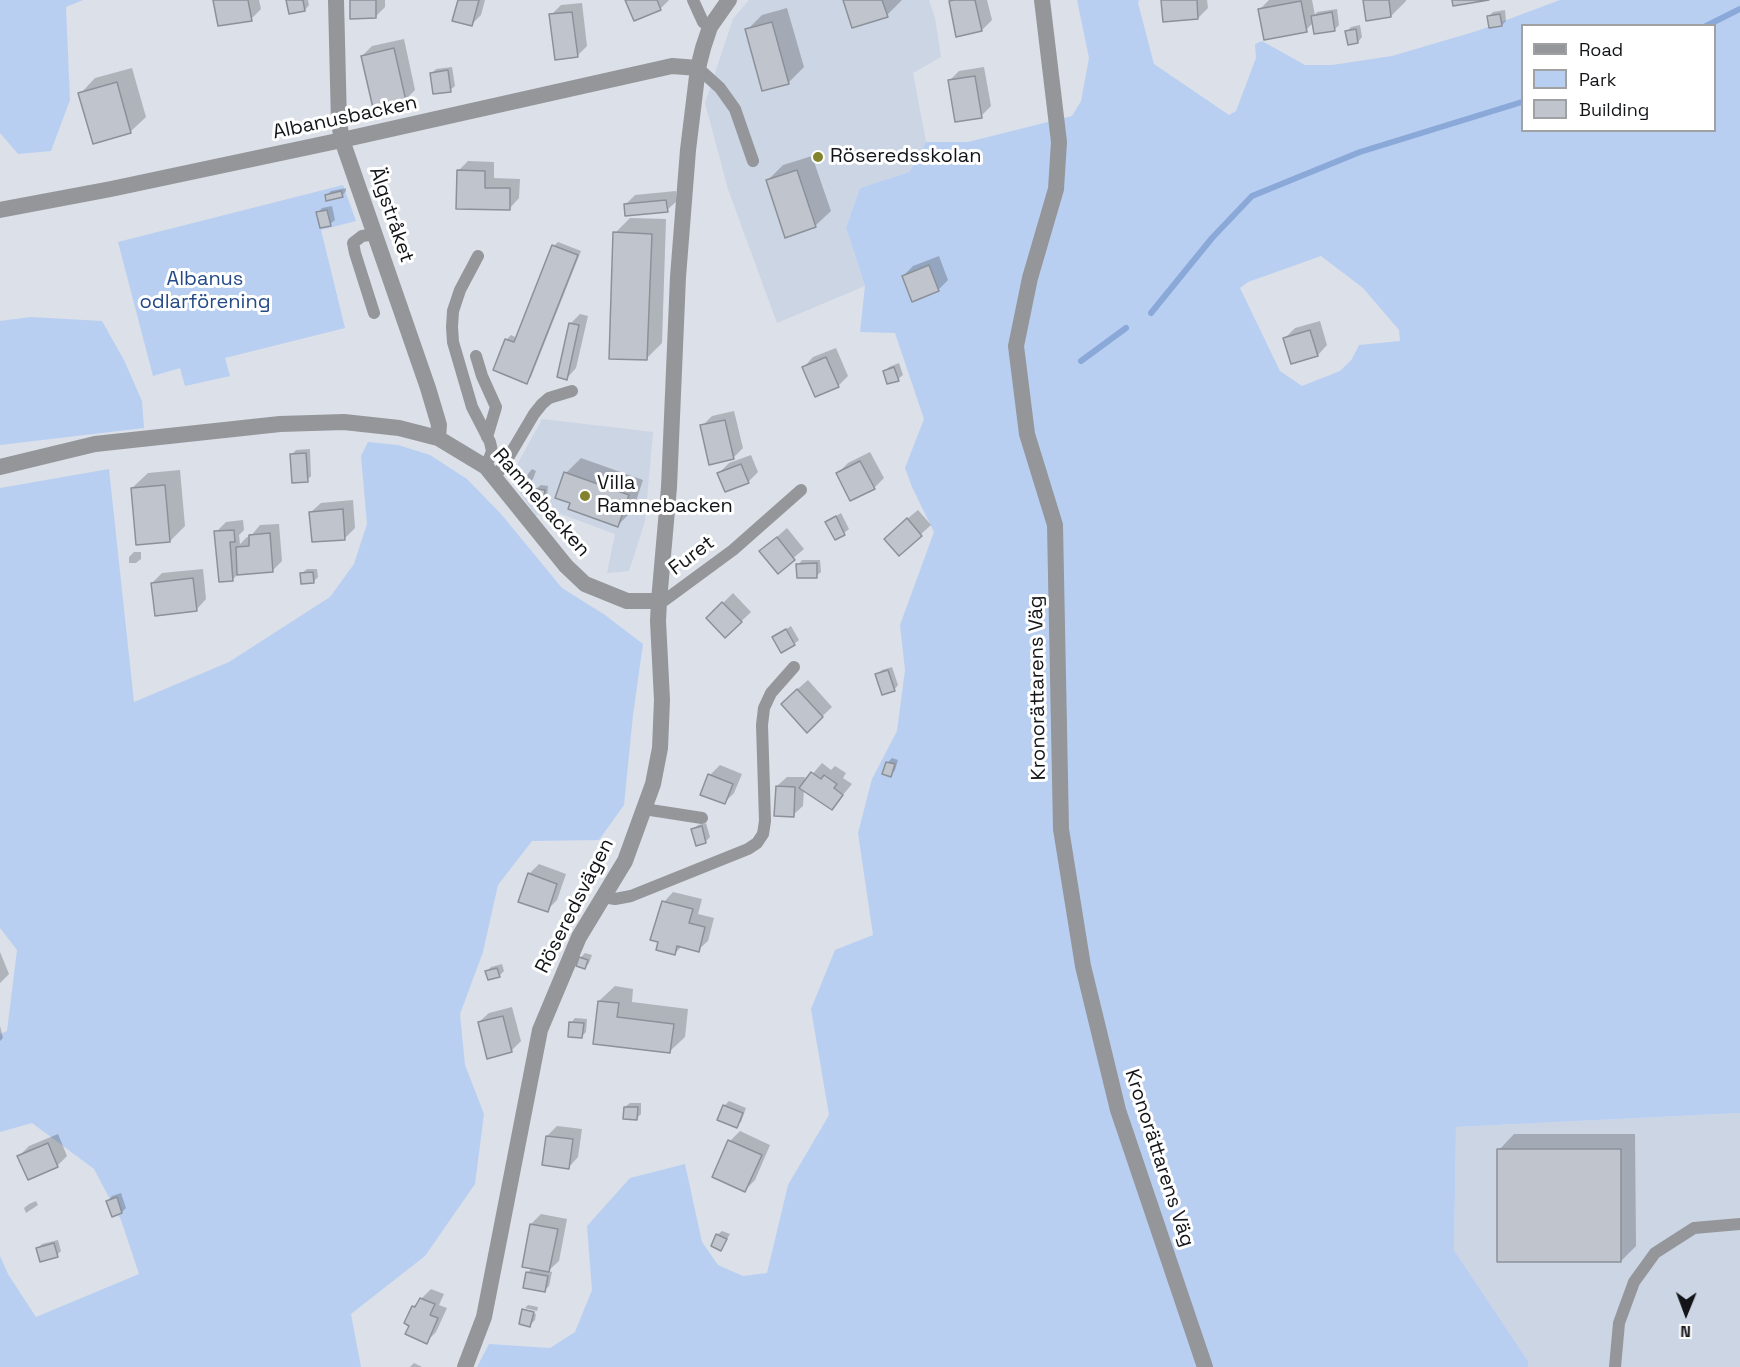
<!DOCTYPE html>
<meta charset="utf-8">
<style>
body{margin:0}
#map{position:relative;width:1740px;height:1367px;overflow:hidden;background:#dbe0e9;font-family:"Space Grotesk",sans-serif}
canvas{display:block}
.legend{position:absolute;left:1521px;top:24px;width:195px;height:108px;box-sizing:border-box;background:#fff;border:2px solid #a0a1a2;margin:0;padding:8px 10px;list-style:none;font-size:18px;color:#121417}
.legend li{display:flex;align-items:center;gap:12px;height:30px}
.legend b{width:30px;border:2px solid #a0a1a2}
.north{position:absolute;left:1656px;top:1283px;width:60px;height:60px;-webkit-text-stroke:4px #fff;paint-order:stroke;rotate:181deg;font-size:16px;font-weight:700;line-height:24px;text-align:center;color:#121417}
.north::after{content:'';display:block;margin:auto;width:21px;height:27px;background:#121417;clip-path:polygon(50% 0,100% 100%,50% 72%,0 100%)}
</style>
<div id="map">
<canvas width="1740" height="1367"></canvas>
<ul class="legend">
<li><b style="height:8px;background:#94969a"></b>Road</li>
<li><b style="height:16px;background:#b9cff1"></b>Park</li>
<li><b style="height:16px;background:#c0c5cd"></b>Building</li>
</ul>
<div class="north">N</div>
</div>
<script>
const ctx = document.querySelector('canvas').getContext('2d');
ctx.lineJoin = 'round';
function fillPath(path, color) {
  ctx.fillStyle = color;
  ctx.fill(path, 'evenodd');
}
function toPath(rows) {
  const path = new Path2D();
  for (const r of rows) {
    path.moveTo(r[0], r[1]);
    for (let i = 2; i < r.length; i += 2) path.lineTo(r[i], r[i + 1]);
  }
  return path;
}
function strokePath(path, color, width, dash) {
  ctx.strokeStyle = color;
  ctx.lineWidth = width;
  ctx.lineCap = dash ? 'butt' : 'round';
  ctx.setLineDash(dash || []);
  ctx.stroke(path);
}
function drawText(font, color, halo, rows, align = 'center') {
  ctx.font = font + ' "Space Grotesk",sans-serif';
  ctx.lineWidth = 6;
  ctx.setLineDash([]);
  ctx.textBaseline = 'middle';
  ctx.strokeStyle = halo;
  ctx.fillStyle = color;
  for (const [text, x, y, turn = 0] of rows) {
    ctx.save();
    ctx.translate(x, y);
    ctx.rotate((+turn || 0) * Math.PI / 180);
    ctx.textAlign = isNaN(turn) ? turn : align;
    if (halo) ctx.strokeText(text, 0, 0);
    ctx.fillText(text, 0, 0);
    ctx.restore();
  }
}
fillPath(toPath([
 [749,0,929,0,935,18,941,57,913,73,926,142,909,172,860,188,846,226,865,286,777,323,728,189,705,103,733,19],
 [542,419,653,432,645,521,629,571,607,573,615,534,561,514,535,515,510,478],
 [1740,1113,1740,1367,1528,1367,1528,1361,1454,1250,1456,1127]
]), '#ccd5e4');
fillPath(toPath([
 [0,0,83,0,66,7,70,100,51,151,18,154,0,133],
 [1077,0,1139,0,1138,3,1154,64,1229,115,1236,111,1256,58,1255,44,1262,41,1305,65,1332,65,1392,56,1477,31,1560,0,1740,0,1740,1113,1456,1127,1454,1250,1528,1361,1528,1367,477,1367,489,1344,550,1348,575,1332,592,1290,587,1226,630,1178,685,1164,702,1242,718,1265,743,1276,767,1273,788,1185,829,1115,811,1009,835,950,873,935,858,833,872,779,897,731,905,670,900,625,934,532,912,487,905,468,924,419,895,333,860,332,865,286,846,227,860,188,909,172,926,142,968,142,1072,116,1081,101,1089,58],
 [1522,26,1714,26,1714,130,1522,130],
 [1321,256,1363,288,1399,330,1400,341,1359,345,1352,359,1340,371,1302,386,1280,371,1240,288,1248,282],
 [343,185,356,221,321,230,345,328,225,358,230,376,185,386,180,368,153,376,118,242],
 [31,317,102,321,124,360,142,401,144,428,0,445,0,321],
 [368,442,398,445,430,455,467,479,501,514,562,588,605,615,643,644,633,715,624,805,599,840,532,841,498,885,483,952,460,1014,465,1065,484,1114,475,1184,425,1256,351,1314,361,1367,0,1367,0,1256,8,1274,36,1317,139,1274,121,1220,94,1169,32,1123,0,1132,0,1034,7,1031,17,950,0,928,0,488,109,469,134,702,229,662,330,597,354,564,367,524,361,456]
]), '#b9cff1');
fillPath(toPath([
 [215,0,259,0,261,9,251,19],
 [288,0,308,0,309,5,305,10],
 [352,0,385,0,385,7,375,17],
 [459,0,485,0,481,15,471,25],
 [627,0,669,0,660,9],
 [844,0,902,0,887,15],
 [952,0,987,0,992,20,982,30,950,2],
 [1163,0,1207,0,1208,8,1198,18],
 [1269,0,1312,0,1315,15,1317,12,1337,9,1339,25,1335,29,1314,22,1306,30,1260,9],
 [1365,0,1406,0,1406,1,1391,16],
 [582,3,587,46,577,56,551,15,561,5],
 [787,8,804,67,789,82,763,90,747,30,762,15],
 [1505,10,1506,21,1502,25,1489,16,1493,12],
 [1360,25,1362,37,1358,42,1347,31,1351,27],
 [404,39,415,90,405,100,362,56,372,46],
 [452,67,455,86,450,90,431,74,436,69],
 [984,67,991,106,981,116,949,81,959,71],
 [132,68,146,117,130,132,80,94,95,78],
 [812,156,831,211,815,226,768,180,783,165],
 [468,161,494,162,494,178,520,179,519,198,510,208,458,171],
 [346,188,346,191,342,196,326,196,331,191],
 [676,191,677,201,667,210,625,205,635,195],
 [332,206,335,220,330,224,318,213,322,208],
 [630,218,666,219,662,343,646,359,615,233],
 [558,242,581,251,531,377,526,382,506,340,511,335,517,338,554,246],
 [939,256,948,280,938,290,903,276,913,266],
 [580,314,588,316,576,368,567,378,570,324],
 [1320,321,1327,345,1318,355,1285,338,1295,328],
 [836,348,848,376,838,386,804,367,813,357],
 [899,363,903,375,898,379,888,383,885,371,889,367],
 [734,411,743,448,733,458,702,426,712,416],
 [310,449,311,476,307,480,291,455,296,450],
 [870,452,884,478,874,488,838,473,848,463],
 [751,455,758,472,748,482,719,473,729,463],
 [581,458,643,480,633,510,618,525,572,502,566,473],
 [532,469,536,471,533,479,529,484,524,483,528,474],
 [180,470,185,526,170,541,132,488,148,473],
 [541,485,548,486,547,496,542,501,536,489],
 [353,500,355,528,345,538,311,512,321,503],
 [918,510,931,525,899,554,895,529],
 [841,513,849,529,844,533,827,522],
 [243,520,244,530,239,535,240,544,247,537,250,537,260,525,279,524,282,561,272,571,239,573,232,580,216,532,226,522],
 [787,528,804,549,778,571,761,551],
 [134,552,141,552,141,559,136,563,129,563,129,557],
 [802,560,820,560,821,572,816,576,798,565],
 [203,569,206,599,197,609,152,583,162,573],
 [307,569,317,569,318,577,313,582,302,573],
 [733,593,751,612,726,636,708,618],
 [791,626,799,640,794,644,774,637],
 [892,667,898,685,894,690,877,675,882,670],
 [808,680,832,707,807,731,792,694],
 [892,758,898,760,895,770,891,775,887,763],
 [822,763,831,770,835,766,846,773,843,778,852,784,832,808,804,789,803,806,793,815,777,786,787,777,805,777,804,784],
 [720,765,742,774,734,793,724,803,710,775],
 [706,823,710,837,705,842,693,829,698,825],
 [539,864,566,874,557,900,547,910,529,874],
 [673,892,702,899,698,914,714,918,708,941,698,950,682,946,675,953,664,902],
 [0,952,9,974,0,983],
 [585,953,592,955,589,963,585,968,580,958],
 [502,964,504,971,499,976,487,971,491,967],
 [615,986,633,989,632,1002,688,1009,685,1037,669,1052,594,1042,599,1001],
 [512,1007,521,1041,511,1051,479,1022,489,1013],
 [575,1018,587,1019,586,1032,581,1037,571,1023],
 [0,1026,3,1038,0,1041],
 [729,1101,746,1108,741,1122,736,1127,724,1106],
 [630,1103,641,1103,641,1114,637,1118,625,1107],
 [557,1126,582,1129,578,1157,569,1167,547,1136],
 [740,1131,770,1145,755,1180,745,1190,730,1141],
 [58,1134,67,1156,57,1166,19,1156,29,1146],
 [1514,1134,1635,1134,1636,1246,1621,1261,1499,1150],
 [121,1193,126,1208,122,1212,108,1201,112,1196],
 [36,1201,38,1205,26,1213,24,1208,29,1204],
 [541,1214,567,1219,559,1261,548,1271,552,1272,549,1286,544,1291,525,1287,528,1272,532,1268,531,1224],
 [722,1231,730,1234,721,1249,717,1235],
 [58,1240,61,1251,57,1255,38,1248,42,1244],
 [431,1289,444,1294,439,1305,447,1308,436,1332,426,1342,411,1325,413,1307],
 [528,1305,538,1307,537,1311,525,1308],
 [525,1309,525,1311,536,1314,535,1320,530,1325,524,1310],
 [414,1363,422,1367,410,1367]
]), '#0003');
strokePath(toPath([
 [1706,26,1740,9],
 [1151,313,1212,238,1252,196,1360,152,1522,102],
 [1081,361,1126,328]
]), '#8aa8d8', 6);
const building = toPath([
 [213,0,248,0,252,21,218,26,213,0],
 [286,0,303,0,305,11,289,14,286,0],
 [350,0,376,0,376,18,350,19,350,0],
 [458,0,479,0,472,26,452,21,458,0],
 [625,0,657,0,661,10,634,21,625,0],
 [843,0,882,0,888,17,852,28,843,0],
 [954,0,975,0,982,31,956,37,949,1,954,0],
 [1161,0,1197,0,1198,19,1163,22,1161,0],
 [1363,0,1389,0,1391,17,1366,21,1363,0],
 [1452,0,1489,0,1453,6,1452,0],
 [1301,1,1307,32,1264,40,1258,9,1301,1],
 [572,12,578,57,555,60,549,14,572,12],
 [1332,12,1335,31,1314,34,1311,16,1332,12],
 [1500,14,1502,26,1489,28,1487,16,1500,14],
 [772,22,789,84,762,91,745,29,772,22],
 [1356,29,1358,43,1348,45,1345,31,1356,29],
 [394,48,406,101,373,108,361,56,394,48],
 [448,70,451,92,433,94,430,73,448,70],
 [975,76,982,118,955,122,948,80,975,76],
 [117,82,131,133,93,144,78,93,117,82],
 [457,170,485,171,485,188,510,188,510,210,456,209,457,170],
 [797,170,816,227,785,238,766,180,797,170],
 [341,191,343,197,326,201,325,195,341,191],
 [666,200,668,212,625,216,624,204,666,200],
 [327,210,331,226,320,228,316,212,327,210],
 [613,232,652,234,647,360,609,359,613,232],
 [552,245,578,255,527,384,493,370,505,339,514,342,552,245],
 [929,265,939,291,912,302,902,276,929,265],
 [569,323,579,325,567,380,557,377,569,323],
 [1310,330,1318,356,1291,364,1283,338,1310,330],
 [826,357,839,387,815,397,802,367,826,357],
 [894,367,899,381,887,384,883,371,894,367],
 [725,420,734,459,709,465,700,425,725,420],
 [306,453,308,482,292,483,290,454,306,453],
 [860,461,875,489,850,501,836,473,860,461],
 [741,464,749,483,725,492,717,473,741,464],
 [564,472,629,495,618,527,568,509,570,503,555,498,564,472],
 [165,485,170,542,136,545,131,488,165,485],
 [535,489,545,490,543,502,533,501,535,489],
 [343,509,345,540,312,542,309,512,343,509],
 [836,516,845,535,835,540,825,522,836,516],
 [907,518,922,536,899,556,884,539,907,518],
 [234,530,235,542,230,542,233,581,219,582,214,531,234,530],
 [270,533,273,572,237,575,236,547,249,546,249,535,270,533],
 [777,537,795,560,778,574,759,551,777,537],
 [817,563,817,578,797,578,796,564,817,563],
 [313,572,314,583,301,584,300,573,313,572],
 [193,578,197,611,155,616,151,583,193,578],
 [722,602,742,622,725,638,706,618,722,602],
 [786,629,795,645,781,653,772,637,786,629],
 [888,670,895,691,882,695,875,674,888,670],
 [797,689,823,717,807,733,781,704,797,689],
 [886,762,895,764,891,777,882,774,886,762],
 [811,772,821,779,824,775,837,784,834,788,843,795,832,810,799,788,811,772],
 [708,774,733,784,725,804,700,795,708,774],
 [776,786,795,787,794,817,774,816,776,786],
 [702,826,706,843,696,846,691,829,702,826],
 [528,873,557,884,548,912,518,902,528,873],
 [662,901,693,909,689,923,705,927,699,952,677,946,675,955,656,950,658,942,650,940,662,901],
 [579,957,588,960,585,969,576,966,579,957],
 [497,968,500,977,488,980,485,971,497,968],
 [598,1001,619,1003,617,1017,674,1024,670,1053,593,1044,598,1001],
 [503,1016,512,1052,487,1059,478,1022,503,1016],
 [569,1022,584,1023,582,1038,568,1037,569,1022],
 [723,1105,743,1113,737,1128,717,1120,723,1105],
 [624,1107,638,1107,637,1120,623,1119,624,1107],
 [546,1136,573,1139,569,1169,542,1165,546,1136],
 [728,1140,762,1155,745,1192,712,1177,728,1140],
 [48,1143,58,1167,28,1180,17,1156,48,1143],
 [1497,1149,1621,1149,1621,1262,1497,1262,1497,1149],
 [117,1197,122,1213,112,1217,106,1201,117,1197],
 [530,1224,558,1229,549,1272,522,1267,530,1224],
 [716,1234,727,1239,721,1251,711,1246,716,1234],
 [54,1243,58,1257,40,1262,36,1248,54,1243],
 [526,1272,548,1276,545,1292,523,1288,526,1272],
 [420,1298,435,1304,430,1315,438,1318,427,1344,405,1334,409,1326,404,1323,412,1306,415,1307,420,1298],
 [522,1309,534,1312,530,1327,519,1324,522,1309]
]);
fillPath(building, '#c0c5cd');
strokePath(building, '#8c9199', 1.5);
strokePath(toPath([
 [693,0,703,22,710,27],
 [698,68,720,88,735,109,753,161],
 [478,256,460,290,453,311,452,327,453,342,472,407,490,442,492,451,486,467],
 [374,313,355,253,353,243,362,236,376,234],
 [476,356,482,376,496,407,487,437],
 [494,476,502,468,534,414,542,404,549,398,572,391],
 [659,601,665,600,733,550,801,490],
 [644,809,702,818],
 [603,897,615,899,631,896,748,849,757,843,763,834,765,821,762,725,764,708,771,693,794,667],
 [1615,1367,1619,1323,1634,1282,1655,1253,1694,1228,1740,1224]
]), '#94969a', 12);
strokePath(toPath([
 [336,0,339,123,342,140,428,388,439,425,438,438],
 [0,210,111,189,342,140,672,66,698,68],
 [0,467,95,444,280,424,344,422,399,428,438,438,486,467,566,566,585,584,627,601,659,601,669,487,678,277,688,150,698,68,703,48,710,27,729,0],
 [465,1367,484,1317,540,1030,579,937,625,861,653,784,660,748,662,700,658,621,659,601]
]), '#94969a', 16);
strokePath(toPath([
 [1042,0,1059,142,1056,189,1030,278,1016,346,1027,434,1055,525,1061,829,1083,966,1118,1110,1205,1367]
]), '#94969a', 16);
for (const [x, y, r, color] of [
 [818,157,6,"#82832c"],
 [585,496,6,"#82832c"]
]) {
  const dot = new Path2D();
  dot.arc(x, y, r, 0, 2 * Math.PI);
  ctx.fillStyle = color;
  ctx.fill(dot);
  strokePath(dot, '#fff', 2);
}
drawText('20px', '#121417', '#fff', [
 ["Albanusbacken",345,118,-12],
 ["Älgstråket",391,215,71],
 ["Ramnebacken",541,503,49],
 ["Furet",692,556,-37],
 ["Kronorättarens Väg",1038,688,-91],
 ["Röseredsvägen",575,906,-63],
 ["Kronorättarens Väg",1159,1158,72]
]);
drawText('20px', '#121417', '#fff', [
 ["Röseredsskolan",830,157],
 ["Villa",597,484],
 ["Ramnebacken",597,507]
], 'left');
drawText('20px', '#254a86', '#fff', [
 ["Albanus",205,280],
 ["odlarförening",205,303]
]);
</script>
